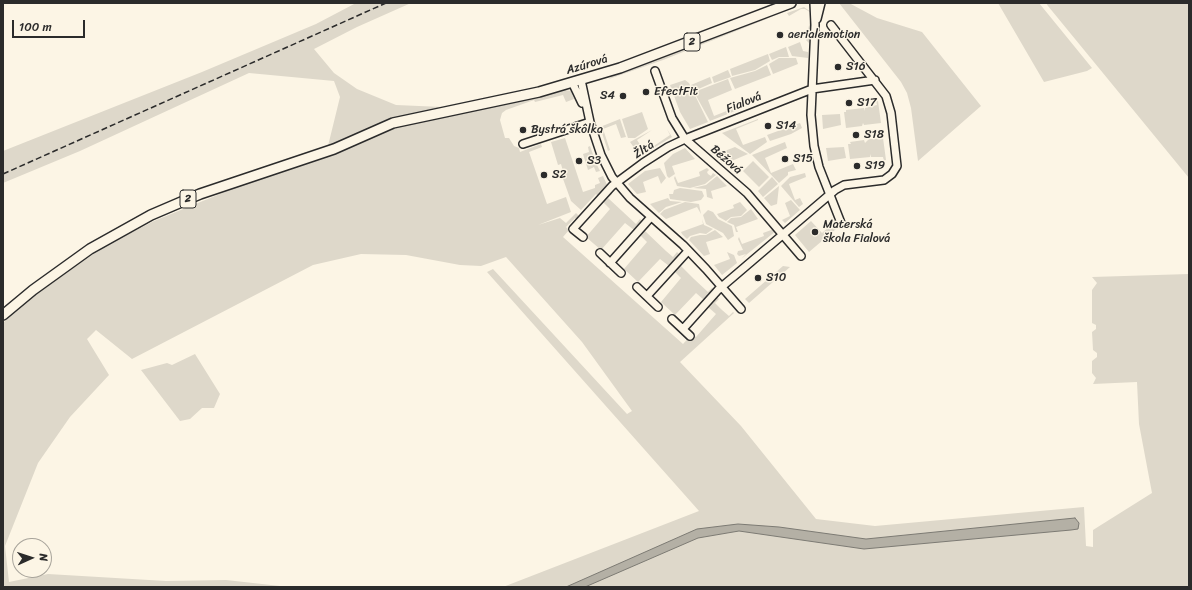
<!DOCTYPE html>
<meta charset="utf-8">
<style>
body{margin:0}
#map{position:relative;width:1192px;height:590px;overflow:hidden;background:#fcf5e5;font-family:Sriracha,sans-serif}
canvas{display:block}
.frame{position:absolute;inset:0;border:4px solid #2b2b2b;pointer-events:none}
.north{position:absolute;left:12px;top:538px;width:40px;height:40px;box-sizing:border-box;background:#fcf5e5;border:1px solid #a8a49b;border-radius:50%;rotate:87deg;font-size:11px;font-weight:700;line-height:16px;text-align:center;color:#2b2b2b}
.north::after{content:'';display:block;margin:auto;width:14px;height:18px;background:#2b2b2b;clip-path:polygon(50% 0,100% 100%,50% 72%,0 100%)}
.scale{position:absolute;left:12px;top:20px;width:73px;height:18px;box-sizing:border-box;border:2px solid #2b2b2b;border-top:0;padding-left:5px;font-size:12px;line-height:14px;white-space:nowrap;color:#2b2b2b;-webkit-text-stroke:3px #fcf5e5;paint-order:stroke}
</style>
<div id="map">
<canvas width="1192" height="590"></canvas>
<div class="frame"></div>
<div class="north">N</div>
<div class="scale">100 m</div>
</div>
<script>
const ctx = document.querySelector('canvas').getContext('2d');
ctx.lineJoin = 'round';
function fillPath(path, color) {
  ctx.fillStyle = color;
  ctx.fill(path, 'evenodd');
}
function toPath(rows) {
  const path = new Path2D();
  for (const r of rows) {
    path.moveTo(r[0], r[1]);
    for (let i = 2; i < r.length; i += 2) path.lineTo(r[i], r[i + 1]);
  }
  return path;
}
function strokePath(path, color, width, dash) {
  ctx.strokeStyle = color;
  ctx.lineWidth = width;
  ctx.lineCap = dash ? 'butt' : 'round';
  ctx.setLineDash(dash || []);
  ctx.stroke(path);
}
function drawText(font, color, halo, rows, align = 'center') {
  ctx.font = font + ' Sriracha,sans-serif';
  ctx.lineWidth = 3;
  ctx.setLineDash([]);
  ctx.textBaseline = 'middle';
  ctx.strokeStyle = halo;
  ctx.fillStyle = color;
  for (const [text, x, y, turn = 0] of rows) {
    ctx.save();
    ctx.translate(x, y);
    ctx.rotate((+turn || 0) * Math.PI / 180);
    ctx.textAlign = isNaN(turn) ? turn : align;
    if (halo) ctx.strokeText(text, 0, 0);
    ctx.fillText(text, 0, 0);
    ctx.restore();
  }
}
fillPath(toPath([
 [356,3,411,3,357,27,314,49,334,73,357,89,396,105,442,107,395,118,328,146,340,97,334,81,249,73,80,151,3,183,3,151,202,72,316,24],
 [839,3,849,3,877,18,922,32,981,106,918,161,911,108,907,93,901,82],
 [998,3,1039,3,1092,68,1087,71,1044,82],
 [1046,3,1189,3,1189,178,1048,6],
 [804,7,811,12,811,24,809,43,806,40,811,16,810,12,805,9,801,9,789,16,787,13],
 [769,18,663,60,609,79,614,73,746,24],
 [800,42,803,51,808,52,808,58,792,56,788,47],
 [786,47,789,57,779,57,772,60,769,54],
 [768,54,770,61,755,70,732,76,730,69],
 [779,58,796,58,798,64,773,74,769,64],
 [767,65,771,75,735,89,730,78,755,71],
 [728,70,731,77,714,83,712,77],
 [710,77,712,83,694,91,691,85],
 [728,79,732,90,708,100,714,116,739,106,740,109,710,121,694,92],
 [685,80,689,83,708,122,690,129,680,112,670,85],
 [565,90,571,91,574,99,566,102,563,95,535,102,534,100,506,110,502,113,500,120,505,138,509,138,514,146,519,148,520,152,541,144,542,147,529,152,547,204,566,197,571,212,538,225,560,218,566,223,576,213,580,217,577,220,575,218,566,227,569,230,563,237,683,344,692,334,696,337,716,314,708,307,717,297,719,299,715,303,722,310,729,316,733,312,734,313,680,362,741,426,816,519,875,526,1084,507,1086,546,1093,547,1093,530,1152,493,1139,424,1137,382,1093,384,1096,378,1092,373,1092,361,1097,357,1097,353,1093,350,1092,332,1096,329,1096,325,1092,323,1092,290,1097,283,1092,277,1189,274,1189,587,503,587,699,511,487,272,493,269,627,414,632,411,582,342,506,257,481,266,460,265,406,255,361,254,313,265,132,359,96,330,87,339,109,375,70,417,38,463,5,546,9,582,48,574,166,581,226,580,289,587,3,587,3,323,24,303,105,246,154,221,254,180,394,125],
 [876,101,878,101,881,123,864,125,863,123,862,126,846,128,844,112,846,112,846,110,864,108,865,111,865,108,877,105],
 [642,112,648,129,635,138,628,138,622,119],
 [840,114,841,125,823,129,822,115],
 [620,119,626,137,621,138,616,124,603,129,610,150,608,151,600,127],
 [758,119,758,120,736,129,743,145,765,137,767,142,750,154,722,133],
 [800,123,802,128,791,134,770,141,767,135],
 [667,129,672,137,640,156,630,142,652,130,637,140,645,152,670,135],
 [565,138,583,192,595,188,595,185,600,183,598,178,603,176,608,187,598,196,596,194,581,210,571,201,562,176,564,175,561,164,558,165,551,142],
 [883,138,886,160,884,161,883,157,871,157,871,154,870,157,850,159,848,144,851,144,850,142,864,140,865,143,869,139],
 [785,142,787,148,765,158,771,173,793,164,796,170,788,172,788,175,779,183,752,155],
 [590,146,596,163,600,171,596,172,594,167,588,170,583,154,589,152,588,147],
 [735,147,748,154,727,163,717,154],
 [844,147,846,158,828,161,826,148],
 [685,148,695,159,672,166,675,174,669,178,667,176,664,163,673,154],
 [753,161,769,177,759,187,743,171],
 [660,168,666,178,661,184,658,176,643,182,646,192,637,194,628,184,645,171],
 [707,168,709,170,707,172,708,174,711,176,713,173,716,175,705,184,690,188,677,186,674,178,675,176,678,183,700,176,699,172],
 [805,173,806,177,789,184,795,200,800,198,803,204,799,207,781,186,790,177],
 [717,176,727,186,711,191,713,199,707,197,706,189,693,188,706,185],
 [772,177,778,184,763,197,758,191],
 [779,186,777,204,771,206,764,198],
 [680,188,702,191,704,196,701,200,691,202,670,199,669,194,673,194,674,190],
 [611,193,612,194,608,198,636,224,640,219,642,221,634,230,625,223,601,250,586,237,610,209,602,201],
 [668,198,670,201,682,202,666,207,659,213,650,204],
 [791,200,800,210,785,223,782,220,790,216,785,203],
 [685,202,699,204,701,214,697,207,666,219,660,214,664,210],
 [740,202,747,210,741,216,731,217,726,221,719,217,717,214,734,208,733,205],
 [751,209,758,219,736,227,738,232,736,232,734,225,727,222,731,218,741,217],
 [708,210,713,212,718,219,732,226,734,236,728,240,723,233,706,224,703,215],
 [833,218,836,224,833,226,836,229,809,252,795,235,811,221,822,233,832,224,830,221],
 [702,219,704,225,713,229,706,234,700,233,690,236,687,239,682,234,681,232,703,224],
 [647,226,649,227,645,231,666,251,673,257,677,252,679,254,669,266,660,259,638,282,624,269,647,242,639,234],
 [774,229,776,231,741,259,746,254,739,256,737,254,738,251,743,250,738,239,739,237,742,244,764,236,763,233],
 [715,230,723,237,706,242,710,254,704,256,689,240,691,237,700,235,706,235],
 [727,252,734,255,737,263,722,275,714,265,730,259],
 [684,260,681,266,694,279,708,292,712,288,714,289,704,300,696,293,675,315,661,302,681,278,673,270],
 [783,266,790,267,749,303,745,299],
 [195,354,220,394,214,408,202,408,190,419,180,421,141,370,167,363,172,365]
]), '#ded8ca');
const water = toPath([
 [1075,518,1079,523,1078,529,1071,530,864,549,739,531,698,538,585,587,566,587,697,529,738,524,779,527,866,539,1075,518]
]);
fillPath(water, '#b4b0a5');
strokePath(water, '#7d7b74', 1);
const minor = toPath([
 [814,3,815,25,811,115,814,146,819,167,841,223],
 [817,19,821,3],
 [655,71,672,118,685,139,747,193,801,256],
 [581,80,590,122,601,155,612,177,630,198,683,245,706,269,741,309],
 [572,82,582,103],
 [523,144,590,122],
 [583,237,573,229,612,186,643,163,668,147,685,139,812,89,875,80],
 [600,253,621,273],
 [610,263,651,217],
 [637,287,658,307],
 [647,296,688,251],
 [672,319,690,336],
 [683,329,718,290,835,190,844,185,884,180,892,174,897,166,891,113,886,96,831,25]
]);
const major = toPath([
 [3,315,33,290,90,249,151,215,200,194,334,149,393,123,539,92,620,68,791,3]
]);
strokePath(minor, '#2b2b2b', 10);
strokePath(major, '#2b2b2b', 12);
strokePath(minor, '#fcf5e5', 7);
strokePath(major, '#fcf5e5', 9);
strokePath(toPath([
 [3,174,386,3]
]), '#2b2b2b', 1.5, [6, 3]);
for (const [x, y, r, color] of [
 [780,35,4,"#2b2b2b"],
 [838,67,4,"#2b2b2b"],
 [646,92,4,"#2b2b2b"],
 [623,96,4,"#2b2b2b"],
 [849,103,4,"#2b2b2b"],
 [768,126,4,"#2b2b2b"],
 [523,130,4,"#2b2b2b"],
 [856,135,4,"#2b2b2b"],
 [785,159,4,"#2b2b2b"],
 [579,161,4,"#2b2b2b"],
 [857,166,4,"#2b2b2b"],
 [544,175,4,"#2b2b2b"],
 [815,232,4,"#2b2b2b"],
 [758,278,4,"#2b2b2b"]
]) {
  const dot = new Path2D();
  dot.arc(x, y, r, 0, 2 * Math.PI);
  ctx.fillStyle = color;
  ctx.fill(dot);
  strokePath(dot, '#fcf5e5', 1.5);
}
for (const [x, y, w] of [
 [692,42,16],
 [188,199,16]
]) {
  const box = new Path2D();
  box.roundRect(x - w / 2, y - 9, w, 18, 3);
  ctx.fillStyle = '#fcf5e5';
  ctx.fill(box);
  strokePath(box, '#2b2b2b', 1);
}
drawText('bold 11px', '#2b2b2b', null, [
 ["2",692,42],
 ["2",188,199]
]);
drawText('12px', '#2b2b2b', '#fcf5e5', [
 ["aerialemotion",788,35],
 ["S16",846,67],
 ["EfectFit",654,92],
 ["S4",615,96,"right"],
 ["S17",857,103],
 ["S14",776,126],
 ["Bystrá škôlka",531,130],
 ["S18",864,135],
 ["S15",793,159],
 ["S3",587,161],
 ["S19",865,166],
 ["S2",552,175],
 ["Materská",823,225],
 ["škola Fialová",823,239],
 ["S10",766,278]
], 'left');
drawText('12px', '#2b2b2b', '#fcf5e5', [
 ["Azúrová",587,65,-17],
 ["Fialová",744,103,-22],
 ["Žltá",644,150,-33],
 ["Béžová",726,160,41]
]);
</script>
